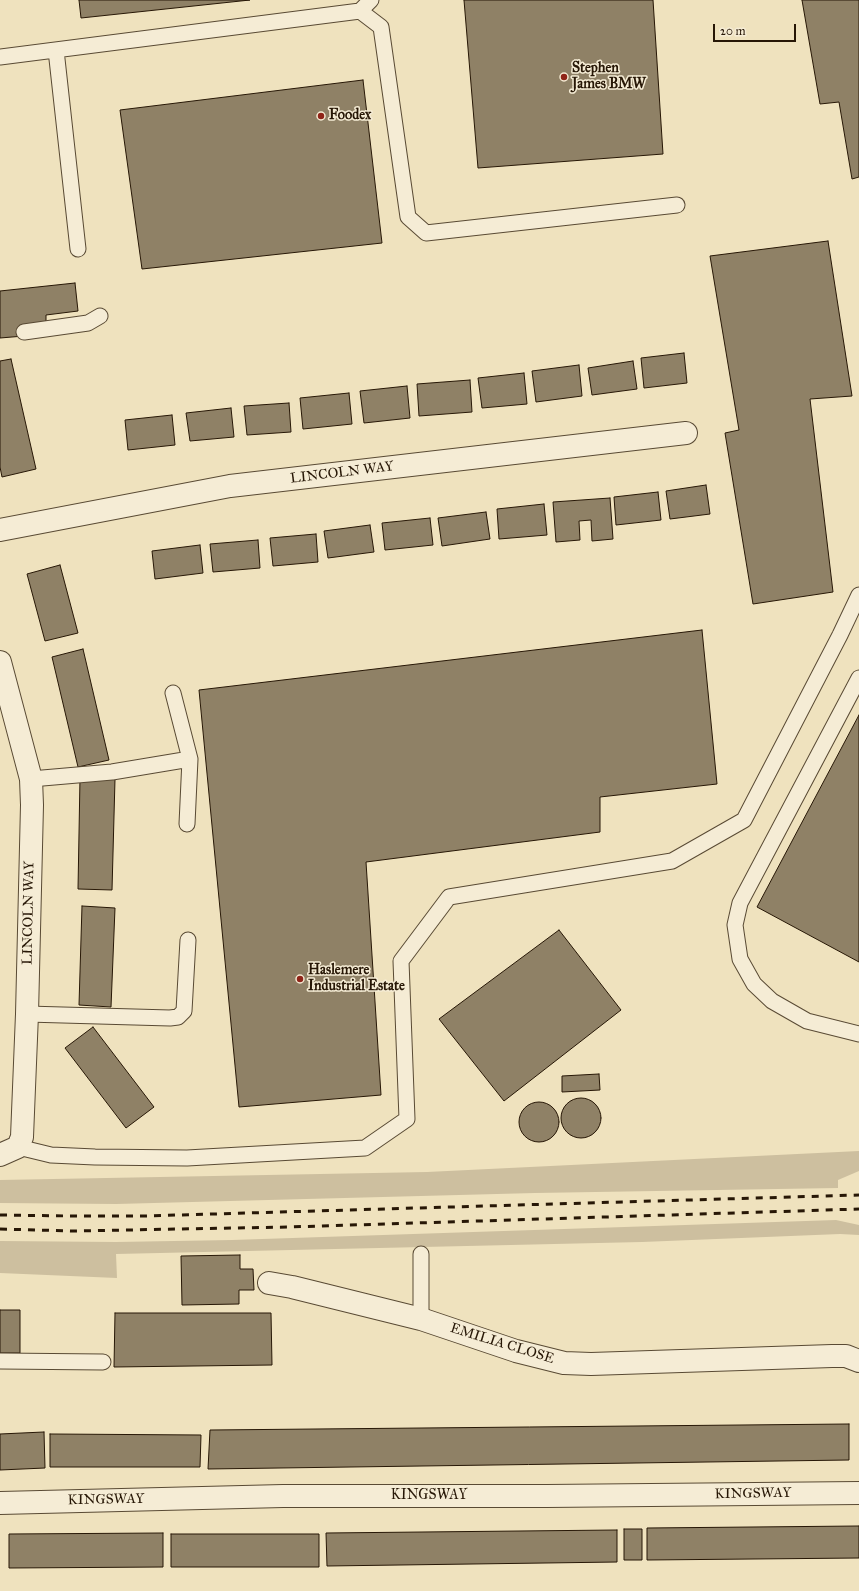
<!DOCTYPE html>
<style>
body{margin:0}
#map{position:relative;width:859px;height:1591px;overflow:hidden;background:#efe2be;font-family:"IM FELL Great Primer",serif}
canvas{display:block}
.scale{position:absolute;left:713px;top:24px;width:83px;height:18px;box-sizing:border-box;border:2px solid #271706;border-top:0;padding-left:5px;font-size:12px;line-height:14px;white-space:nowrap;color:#271706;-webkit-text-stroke:3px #f5ecd5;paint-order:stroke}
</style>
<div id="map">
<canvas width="859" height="1591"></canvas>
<div class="scale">20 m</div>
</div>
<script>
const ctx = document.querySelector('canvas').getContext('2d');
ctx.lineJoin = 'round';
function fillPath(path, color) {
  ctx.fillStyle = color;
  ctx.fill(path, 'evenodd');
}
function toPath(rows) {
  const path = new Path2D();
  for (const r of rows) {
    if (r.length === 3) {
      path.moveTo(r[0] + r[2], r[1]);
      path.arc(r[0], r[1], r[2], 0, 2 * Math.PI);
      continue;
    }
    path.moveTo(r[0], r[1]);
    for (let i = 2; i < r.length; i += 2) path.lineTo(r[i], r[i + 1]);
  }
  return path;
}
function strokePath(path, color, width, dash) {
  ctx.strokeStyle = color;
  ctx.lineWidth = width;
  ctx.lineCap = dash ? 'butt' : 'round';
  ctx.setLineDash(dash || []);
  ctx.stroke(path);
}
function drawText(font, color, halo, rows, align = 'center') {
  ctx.font = font + ' "IM FELL Great Primer",serif';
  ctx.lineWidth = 3;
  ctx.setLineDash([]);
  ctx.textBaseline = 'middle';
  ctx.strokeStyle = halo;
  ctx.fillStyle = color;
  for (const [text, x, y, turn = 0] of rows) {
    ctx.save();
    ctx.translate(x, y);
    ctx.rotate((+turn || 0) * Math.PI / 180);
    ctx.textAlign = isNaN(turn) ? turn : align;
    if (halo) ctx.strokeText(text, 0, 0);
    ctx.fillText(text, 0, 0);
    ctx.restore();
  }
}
fillPath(toPath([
 [859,1151,859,1171,838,1180,838,1188,535,1193,116,1204,0,1203,0,1180,427,1172],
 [836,1220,859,1225,859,1235,840,1234,642,1242,116,1254,117,1278,0,1273,0,1241,116,1242,232,1240]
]), '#cdbf9f');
const building = toPath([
 [79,0,250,0,81,18,79,0],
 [464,0,653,0,663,154,478,168,464,0],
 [802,0,859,0,859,177,852,179,839,102,820,104,802,0],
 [363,80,382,243,142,269,120,110,363,80],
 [828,241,852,396,810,399,833,592,753,604,725,433,739,430,710,256,828,241],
 [75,283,78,311,46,315,46,322,24,336,0,338,0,291,75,283],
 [684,353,687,383,644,388,641,358,684,353],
 [11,359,36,469,2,477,0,467,0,361,11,359],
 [633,361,637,389,592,395,588,368,633,361],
 [579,365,582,396,536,402,532,371,579,365],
 [524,373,527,404,482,408,478,378,524,373],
 [470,380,472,412,419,416,417,384,470,380],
 [407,386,410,418,364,423,360,391,407,386],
 [349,393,352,424,303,429,300,398,349,393],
 [289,403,291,432,247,435,244,406,289,403],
 [231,408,234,437,190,441,186,413,231,408],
 [172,415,175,445,128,450,125,420,172,415],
 [706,485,710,514,670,519,666,491,706,485],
 [658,492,661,520,616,525,614,497,658,492],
 [610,498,613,539,592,541,591,520,579,521,580,540,556,542,553,502,610,498],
 [544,504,547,535,499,539,497,509,544,504],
 [486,512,490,539,442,546,438,518,486,512],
 [430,518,433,545,385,550,382,523,430,518],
 [370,525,374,552,328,558,324,531,370,525],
 [316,534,318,562,273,566,270,538,316,534],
 [258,540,260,568,213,572,210,544,258,540],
 [200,545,203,573,155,579,152,551,200,545],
 [60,565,78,633,45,641,27,574,60,565],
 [702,630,717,784,600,797,600,832,366,862,381,1095,239,1107,199,690,702,630],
 [83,649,109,760,78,767,52,657,83,649],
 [859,715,859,962,757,907,859,715],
 [80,778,115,779,112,890,78,889,80,778],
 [82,906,115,908,111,1007,79,1005,82,906],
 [559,930,621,1010,504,1101,439,1019,559,930],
 [93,1027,154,1107,126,1128,65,1048,93,1027],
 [599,1074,600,1090,562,1092,562,1076,599,1074],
 [581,1118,20],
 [539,1122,20],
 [240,1255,240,1269,253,1269,254,1290,239,1290,239,1304,182,1305,181,1256,240,1255],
 [0,1310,20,1310,20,1353,0,1353,0,1310],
 [115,1313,271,1313,272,1365,114,1367,115,1313],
 [849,1424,849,1460,208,1469,210,1430,849,1424],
 [44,1432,45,1468,0,1470,0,1434,44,1432],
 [50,1434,201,1435,200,1467,50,1467,50,1434],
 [859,1526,859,1558,647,1560,647,1528,859,1526],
 [624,1529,642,1529,642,1560,624,1560,624,1529],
 [617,1530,617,1562,327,1566,326,1533,617,1530],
 [163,1533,163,1567,9,1568,9,1534,163,1533],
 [171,1534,319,1534,319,1567,171,1567,171,1534]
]);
fillPath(building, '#8f8166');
strokePath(building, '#271706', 1);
const lane = toPath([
 [360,11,381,27,408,217,426,233,677,205],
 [56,50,78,249],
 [0,57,360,11,371,0],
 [24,332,88,323,100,316],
 [859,678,740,903,735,925,740,959,754,984,772,1001,807,1021,859,1034],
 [173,693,190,759,187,824],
 [31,779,112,772,190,759],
 [27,1014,170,1018,178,1017,184,1011,188,940],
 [18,1147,51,1155,95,1157,187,1158,365,1148,407,1119,401,961,449,897,672,861,744,820,840,635,859,595],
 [421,1254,421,1319],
 [0,1361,103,1362]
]);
const street = toPath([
 [0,530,230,486,686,433],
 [0,662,31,779,32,805,27,1014,22,1137,18,1147,0,1155],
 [269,1283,292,1287,421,1319,516,1351,564,1363,591,1364,832,1356,846,1356,859,1361],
 [0,1503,283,1496,547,1496,859,1493]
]);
strokePath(lane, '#594a34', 17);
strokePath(street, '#594a34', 24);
strokePath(lane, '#f5ecd5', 15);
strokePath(street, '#f5ecd5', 22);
strokePath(toPath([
 [0,1215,72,1216,145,1216,859,1195],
 [0,1229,72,1231,289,1227,859,1209]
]), '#271706', 3, [7, 7]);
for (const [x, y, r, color] of [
 [564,77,4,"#8f2418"],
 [321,116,4,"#8f2418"],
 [300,979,4,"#8f2418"]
]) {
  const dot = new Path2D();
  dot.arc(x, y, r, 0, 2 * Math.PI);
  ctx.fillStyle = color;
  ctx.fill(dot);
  strokePath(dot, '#f5ecd5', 1.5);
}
drawText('bold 14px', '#271706', '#f5ecd5', [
 ["Stephen",572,69],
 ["James BMW",572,85],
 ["Foodex",329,116],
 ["Haslemere",308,971],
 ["Industrial Estate",308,987]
], 'left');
drawText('14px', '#271706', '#f5ecd5', [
 ["LINCOLN WAY",342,473,-7],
 ["LINCOLN WAY",29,913,-89],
 ["EMILIA CLOSE",502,1344,17],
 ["KINGSWAY",753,1494,-1],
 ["KINGSWAY",429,1496],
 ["KINGSWAY",106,1500,-1]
]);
</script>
